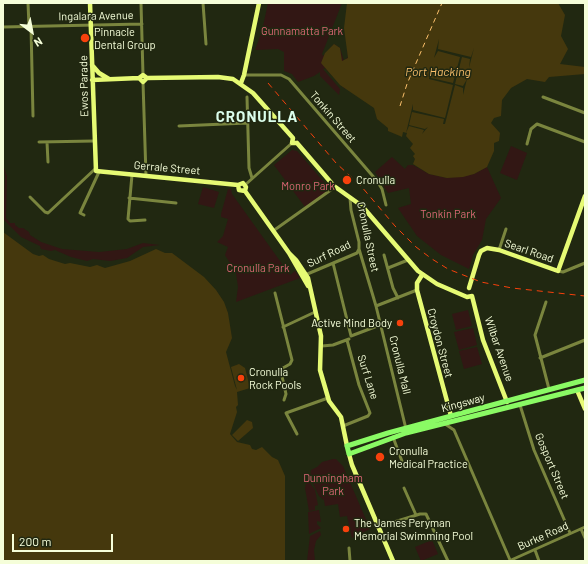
<!DOCTYPE html>
<style>
body{margin:0}
#map{position:relative;width:588px;height:564px;overflow:hidden;background:#212811;font-family:Barlow,sans-serif}
canvas{display:block}
.frame{position:absolute;inset:0;border:4px solid #f5fed9;pointer-events:none}
.north{position:absolute;left:12px;top:12px;width:40px;height:40px;-webkit-text-stroke:3px #212811;paint-order:stroke;rotate:148deg;font-size:11px;font-weight:700;line-height:16px;text-align:center;color:#f5fed9}
.north::after{content:'';display:block;margin:auto;width:14px;height:18px;background:#f5fed9;clip-path:polygon(50% 0,100% 100%,50% 72%,0 100%)}
.scale{position:absolute;left:12px;top:534px;width:101px;height:18px;box-sizing:border-box;border:2px solid #f5fed9;border-top:0;padding-left:5px;font-size:12px;line-height:14px;white-space:nowrap;color:#f5fed9;-webkit-text-stroke:3px #212811;paint-order:stroke}
</style>
<div id="map">
<canvas width="588" height="564"></canvas>
<div class="frame"></div>
<div class="north">N</div>
<div class="scale">200 m</div>
</div>
<script>
const ctx = document.querySelector('canvas').getContext('2d');
ctx.lineJoin = 'round';
function fillPath(path, color) {
  ctx.fillStyle = color;
  ctx.fill(path, 'evenodd');
}
function toPath(rows) {
  const path = new Path2D();
  for (const r of rows) {
    path.moveTo(r[0], r[1]);
    for (let i = 2; i < r.length; i += 2) path.lineTo(r[i], r[i + 1]);
  }
  return path;
}
function strokePath(path, color, width, dash) {
  ctx.strokeStyle = color;
  ctx.lineWidth = width;
  ctx.lineCap = dash ? 'butt' : 'round';
  ctx.setLineDash(dash || []);
  ctx.stroke(path);
}
function drawText(font, color, halo, rows, align = 'center') {
  ctx.font = font + ' Barlow,sans-serif';
  ctx.lineWidth = 3;
  ctx.setLineDash([]);
  ctx.textBaseline = 'middle';
  ctx.strokeStyle = halo;
  ctx.fillStyle = color;
  for (const [text, x, y, turn = 0] of rows) {
    ctx.save();
    ctx.translate(x, y);
    ctx.rotate((+turn || 0) * Math.PI / 180);
    ctx.textAlign = isNaN(turn) ? turn : align;
    if (halo) ctx.strokeText(text, 0, 0);
    ctx.fillText(text, 0, 0);
    ctx.restore();
  }
}
fillPath(toPath([
 [268,3,342,3,322,54,323,56,334,44,340,48,344,61,348,57,347,49,353,50,345,89,325,68,323,69,340,89,339,95,320,76,320,72,314,76,298,82,292,74,284,71,284,52,278,49,255,50,262,31],
 [511,146,527,153,517,180,500,173],
 [292,150,297,151,330,189,305,207,274,165],
 [392,157,405,169,408,165,413,165,429,174,447,178,474,174,487,167,501,198,486,219,482,240,473,255,469,269,441,255,417,236,398,208,411,204,409,188,388,193,375,172],
 [3,164,7,176,6,218,10,223,15,223,15,225,19,228,23,228,29,232,30,235,41,242,62,249,99,252,127,249,143,243,160,245,143,247,127,258,110,261,93,259,87,261,71,257,55,250,51,251,41,249,40,246,21,237,3,219,5,176],
 [203,187,219,192,214,208,198,204],
 [228,189,231,189,232,194,290,275,295,271,300,278,236,302,238,287,236,273,225,255,228,247,217,242,223,236,228,219,221,217,221,214],
 [468,310,472,326,456,330,452,314],
 [473,328,477,345,459,350,454,332],
 [477,347,482,364,464,369,459,351],
 [333,459,336,459,343,466,370,529,352,538,347,516,340,517,338,504,325,506,324,500,319,496,310,477,311,470,317,467,322,462],
 [307,479,315,490,318,505,315,506,315,510,309,511,305,488],
 [319,510,321,522,317,521,317,524,321,528,309,534,308,512],
 [320,531,321,535,316,541,314,550,315,561,307,561,310,536],
 [432,540,438,554,421,561,415,547]
]), '#321714');
fillPath(toPath([
 [347,3,558,3,565,15,561,36,568,49,560,64,585,67,585,74,549,77,545,82,527,79,511,88,502,100,501,116,494,118,491,123,500,133,499,141,494,143,494,151,487,167,474,174,463,177,447,178,429,174,413,164,415,159,413,156,415,154,410,148,413,144,406,136,407,133,403,132,402,137,400,136,388,131,388,128,377,119,374,108,340,85,321,63,325,53,334,44,340,48,342,61,348,58,344,28],
 [3,232,33,254,39,256,43,255,49,259,65,264,70,263,90,267,97,265,105,268,130,261,156,249,165,253,172,253,204,277,216,290,224,302,228,313,232,338,226,352,235,386,237,390,231,367,239,364,245,368,250,388,237,392,238,405,236,407,237,412,230,434,237,442,250,445,252,449,256,450,262,447,272,457,278,460,285,476,285,561,3,561],
 [247,420,252,422,253,428,238,441,232,435]
]), '#45380d');
fillPath(toPath([
 [439,39,438,49,471,57,474,48,469,68,470,59,462,57,455,84,463,86,467,79,463,95,463,88,455,85,445,124,443,124,444,119,412,112,409,125,425,129,428,127,422,134,424,130,409,126,406,133,413,104,413,110,445,118,453,85,429,79,431,70,431,78,453,83,460,57,438,51,434,58]
]), '#212811');
strokePath(toPath([
 [400,106,407,84,442,3]
]), '#fabf6b', 1, [5, 4]);
strokePath(toPath([
 [28,3,29,26],
 [141,3,143,75],
 [203,3,206,44],
 [31,26,33,116],
 [3,27,142,24],
 [244,75,281,75,289,79,377,181,382,189,386,205],
 [143,82,146,176],
 [247,97,249,168,252,178],
 [543,97,585,113],
 [179,126,247,123],
 [39,142,94,141],
 [47,142,48,162],
 [527,144,531,129,537,124,585,142],
 [132,175,128,219,130,221,145,220],
 [245,185,292,143],
 [30,197,45,212,48,213,95,169],
 [129,198,176,203],
 [350,198,351,210,359,242,359,249,376,306,406,429],
 [84,215,80,213,99,172],
 [273,231,335,187],
 [499,250,506,229],
 [384,255,393,288,398,298],
 [333,263,351,336],
 [388,268,408,260],
 [558,271,563,272,585,263],
 [305,275,357,253,359,249],
 [275,293,292,360,290,364,283,368,281,372,286,394,284,400],
 [546,302,535,335,549,389],
 [376,306,417,290],
 [283,327,315,312],
 [351,336,380,325],
 [322,346,333,345,349,339],
 [540,358,585,340],
 [520,405,534,450,570,533],
 [445,424,454,430,510,560],
 [343,426,368,416,370,413,359,385,347,340],
 [297,434,286,413,328,398],
 [393,437,403,464],
 [404,488,416,515],
 [378,527,420,514,426,514,448,561],
 [581,529,585,538],
 [349,548,350,561],
 [535,550,539,561],
 [509,561,585,527]
]), '#7a853e', 3);
strokePath(toPath([
 [90,3,96,171,238,185,243,183,246,187,245,191],
 [92,65,99,73,109,79],
 [139,78,143,75,147,78],
 [139,78,143,82,147,78],
 [147,78,218,77,233,79,253,93,293,138],
 [92,80,139,78],
 [241,83,244,75,259,3],
 [293,138,292,143,297,143],
 [297,143,334,186,362,206,418,271,437,284,467,297,472,296],
 [238,185,239,190,245,191],
 [245,191,289,253,308,286],
 [289,253,296,260,308,278,321,336,320,370,329,401,341,417,347,446],
 [422,275,417,283,417,290,451,416],
 [469,288,479,255,481,251,487,248,499,250,558,271,585,196],
 [472,296,483,340,507,402],
 [577,390,585,409],
 [349,454,352,465,393,561]
]), '#e6fa74', 4.5);
strokePath(toPath([
 [585,380,388,433,347,446,349,454,406,433,585,388]
]), '#8afa64', 5);
strokePath(toPath([
 [268,83,336,163,361,186,395,226,416,247,432,259,448,269,481,282,512,288,585,296]
]), '#f7410c', 1, [6, 5]);
for (const [x, y, r, color] of [
 [85,38,5,"#f7410c"],
 [347,180,5,"#f7410c"],
 [400,323,4,"#f7410c"],
 [241,378,4,"#f7410c"],
 [380,457,5,"#f7410c"],
 [346,529,4,"#f7410c"]
]) {
  const dot = new Path2D();
  dot.arc(x, y, r, 0, 2 * Math.PI);
  ctx.fillStyle = color;
  ctx.fill(dot);
  strokePath(dot, '#212811', 1.5);
}
drawText('11px', '#f5fed9', '#212811', [
 ["Ingalara Avenue",96,16,-1],
 ["Ewos Parade",84,86,-91],
 ["Tonkin Street",333,117,49],
 ["Gerrale Street",167,168,5],
 ["Cronulla Street",368,237,78],
 ["Searl Road",529,251,19],
 ["Surf Road",329,254,-26],
 ["Croydon Street",440,343,75],
 ["Wilbar Avenue",499,349,71],
 ["Cronulla Mall",400,365,76],
 ["Surf Lane",368,377,72],
 ["Kingsway",463,403,-15],
 ["Gosport Street",552,466,67],
 ["Burke Road",543,536,-24]
]);
drawText('11px', '#dc6675', '#212811', [
 ["Gunnamatta Park",302,31],
 ["Monro Park",308,186],
 ["Tonkin Park",448,214],
 ["Cronulla Park",258,268],
 ["Dunningham",333,478],
 ["Park",333,491]
]);
drawText('11px', '#f5fed9', '#212811', [
 ["Pinnacle",94,32],
 ["Dental Group",94,45],
 ["Cronulla",356,180],
 ["Active Mind Body",392,323,"right"],
 ["Cronulla",249,372],
 ["Rock Pools",249,385],
 ["Cronulla",389,451],
 ["Medical Practice",389,464],
 ["The James Peryman",354,523],
 ["Memorial Swimming Pool",354,536]
], 'left');
drawText('italic 12px', '#fabf6b', '#212811', [
 ["Port Hacking",438,72]
]);
ctx.letterSpacing = '1px';
drawText('bold 15px', '#dbfeec', '#212811', [
 ["CRONULLA",257,117]
]);
ctx.letterSpacing = '0px';
</script>
